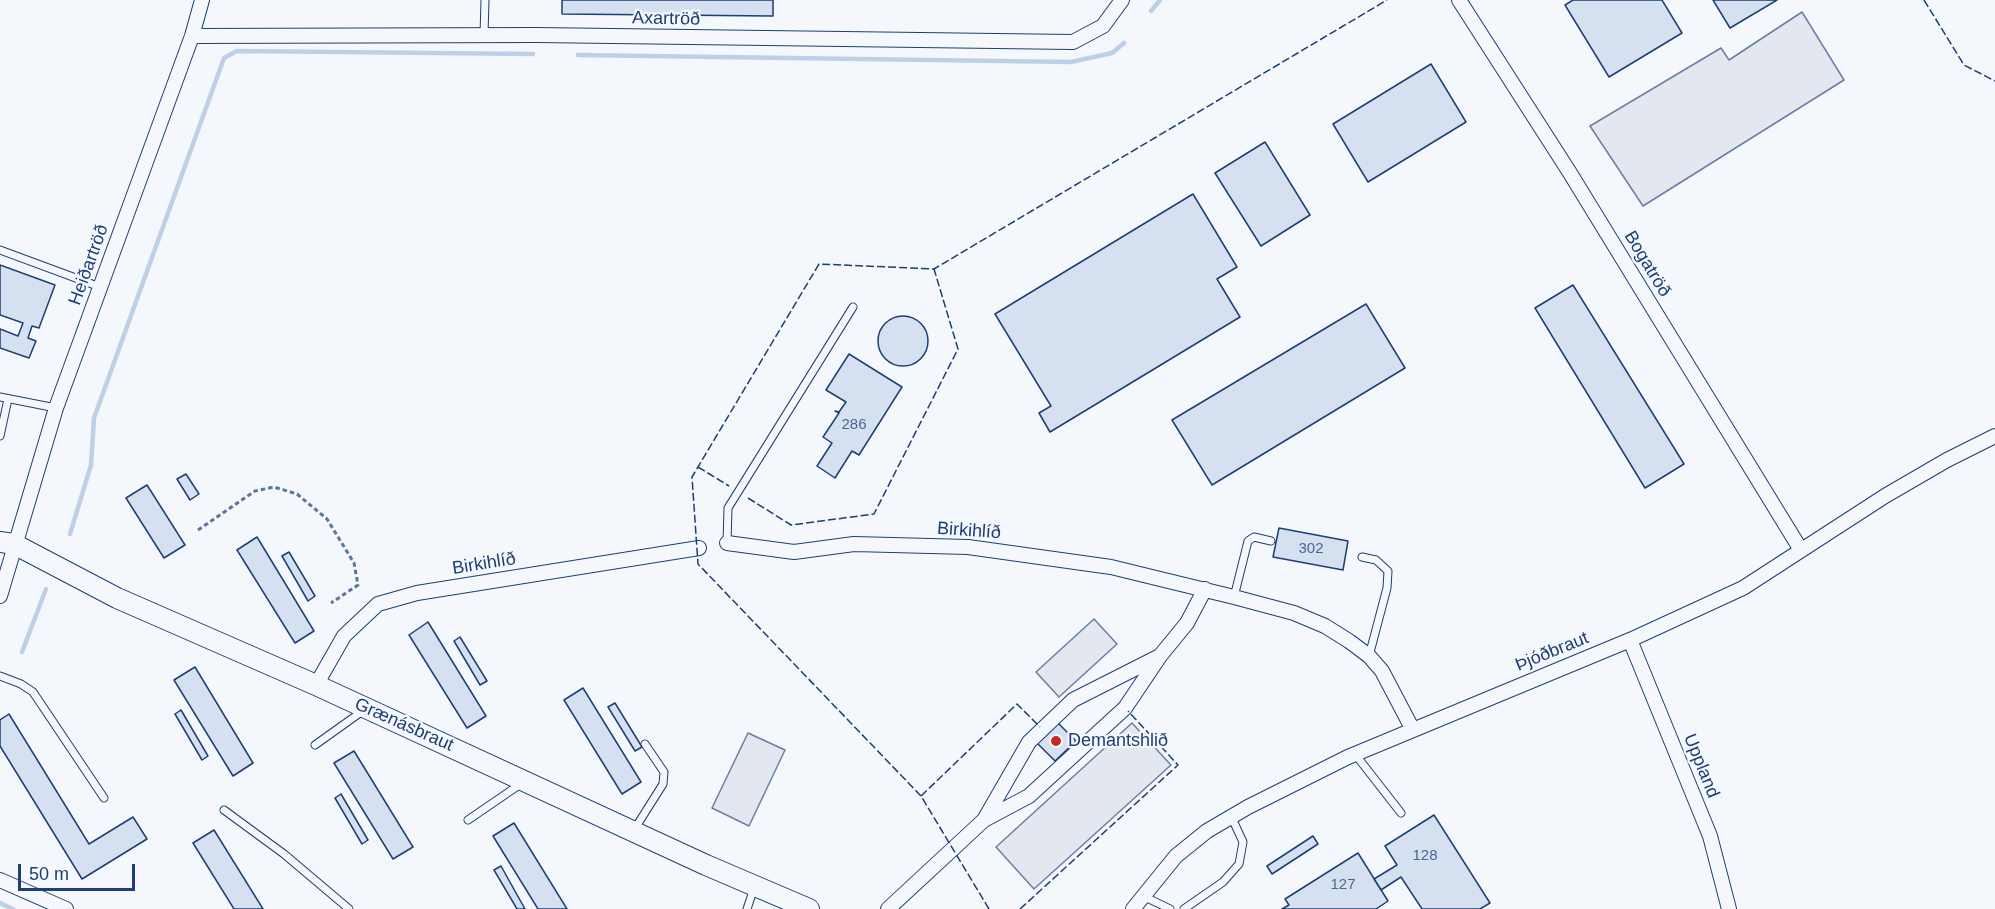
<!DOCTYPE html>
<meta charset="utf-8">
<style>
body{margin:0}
#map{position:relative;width:1995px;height:909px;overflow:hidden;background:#f4f7fb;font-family:Arial,sans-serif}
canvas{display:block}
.scale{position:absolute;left:18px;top:864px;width:117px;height:27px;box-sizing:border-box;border:3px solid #1d3f73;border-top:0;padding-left:8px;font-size:18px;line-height:21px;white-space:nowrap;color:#1d3f73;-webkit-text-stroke:4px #f4f7fb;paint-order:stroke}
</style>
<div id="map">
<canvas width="1995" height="909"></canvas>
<div class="scale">50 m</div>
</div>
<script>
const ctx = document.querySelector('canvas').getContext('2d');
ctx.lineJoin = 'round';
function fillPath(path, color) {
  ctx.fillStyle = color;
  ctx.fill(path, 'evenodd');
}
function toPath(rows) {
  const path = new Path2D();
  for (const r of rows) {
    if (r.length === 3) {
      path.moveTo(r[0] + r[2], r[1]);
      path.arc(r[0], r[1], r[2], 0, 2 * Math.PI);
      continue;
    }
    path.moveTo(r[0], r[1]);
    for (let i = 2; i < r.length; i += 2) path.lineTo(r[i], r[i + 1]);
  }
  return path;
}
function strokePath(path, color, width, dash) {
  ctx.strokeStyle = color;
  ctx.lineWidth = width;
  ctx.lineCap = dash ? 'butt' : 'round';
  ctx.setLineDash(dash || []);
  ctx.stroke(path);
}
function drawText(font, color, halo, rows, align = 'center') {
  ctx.font = font + ' Arial,sans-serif';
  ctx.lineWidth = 4.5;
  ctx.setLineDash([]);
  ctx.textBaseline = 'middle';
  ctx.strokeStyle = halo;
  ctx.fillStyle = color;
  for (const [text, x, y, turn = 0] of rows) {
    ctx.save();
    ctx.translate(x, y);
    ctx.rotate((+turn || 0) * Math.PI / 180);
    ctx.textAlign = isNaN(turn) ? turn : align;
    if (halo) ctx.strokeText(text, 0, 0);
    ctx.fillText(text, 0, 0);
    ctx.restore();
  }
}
const parking = toPath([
 [1802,12,1844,80,1643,206,1590,126,1721,48,1729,60,1802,12],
 [1094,619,1117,644,1059,697,1036,672,1094,619],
 [1132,723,1171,765,1034,889,996,847,1132,723],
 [748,733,785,750,749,826,712,808,748,733]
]);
fillPath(parking, '#e3e8f0');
strokePath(parking, '#687fa3', 1.5);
strokePath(toPath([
 [1151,11,1160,0],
 [578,55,1071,62,1112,53,1124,43],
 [70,534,91,465,94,418,224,58,237,51,533,54],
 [22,652,46,589],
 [0,903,13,909]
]), '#bed0e5', 4.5);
const building = toPath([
 [562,0,773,0,773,16,562,14,562,0],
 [1573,0,1662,0,1682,33,1609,77,1565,5,1573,0],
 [1713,0,1777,0,1730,28,1713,0],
 [1431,64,1466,122,1368,182,1333,124,1431,64],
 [1265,142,1310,215,1261,246,1215,173,1265,142],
 [1193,194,1237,267,1217,279,1240,317,1050,432,1039,413,1051,406,995,314,1193,194],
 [0,265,55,285,39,328,32,326,28,338,36,341,29,358,0,348,0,329,18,336,23,323,0,315,0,265],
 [1573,285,1684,464,1645,488,1535,308,1573,285],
 [1366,304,1405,368,1212,485,1172,420,1366,304],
 [903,341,25],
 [849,354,902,387,859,455,852,451,835,478,817,466,832,443,823,437,839,413,835,411,839,412,846,402,826,390,849,354],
 [186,474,199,494,190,500,177,479,186,474],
 [147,485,185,545,164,558,126,498,147,485],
 [1279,528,1348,541,1343,570,1273,557,1279,528],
 [257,537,314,631,295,643,237,550,257,537],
 [289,552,315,596,308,601,282,556,289,552],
 [428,622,486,716,467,728,409,635,428,622],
 [460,637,487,681,480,685,454,641,460,637],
 [195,667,253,763,233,776,174,680,195,667],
 [583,688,641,782,622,794,564,700,583,688],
 [615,703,642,747,635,751,608,707,615,703],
 [181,710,208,756,202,760,175,714,181,710],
 [9,714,89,844,133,817,147,839,82,879,0,746,0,720,9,714],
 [1057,722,1076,741,1055,761,1036,742,1057,722],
 [354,751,413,847,393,859,334,763,354,751],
 [341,794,368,840,362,844,335,798,341,794],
 [1434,815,1490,903,1480,909,1422,909,1401,877,1381,890,1374,879,1397,865,1385,846,1434,815],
 [514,823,567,909,538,909,493,836,514,823],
 [214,830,263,909,234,909,193,843,214,830],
 [1313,836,1318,844,1272,874,1267,866,1313,836],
 [1358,853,1388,901,1376,909,1282,909,1289,905,1285,899,1358,853],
 [501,866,525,909,517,909,494,870,501,866]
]);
fillPath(building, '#d5e0f0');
strokePath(building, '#1d3f73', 1.5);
const lane = toPath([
 [484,35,485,0],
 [0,250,100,287],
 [0,397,56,408],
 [0,436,8,399],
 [727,543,728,508,853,307],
 [1362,557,1376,560,1388,571,1387,588,1369,656],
 [1234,597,1248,541,1254,537,1271,541],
 [0,676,21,684,33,692,104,798],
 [315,745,364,710],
 [1355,754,1401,813],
 [224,810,284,854,349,909],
 [468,820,522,783],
 [634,830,663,784,664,772,645,744],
 [1143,896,1170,909],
 [747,909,754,888],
 [1184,909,1223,882,1239,864,1243,842,1231,816]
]);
const street = toPath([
 [1459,0,1570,173,1801,550],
 [192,36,536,35,1073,42,1103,26,1122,0],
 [727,543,794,552,854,544,968,547,1111,567,1234,597,1294,613,1325,626,1349,641,1369,656,1382,671,1413,730],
 [0,596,56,408,192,36,202,0],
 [1630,640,1710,836,1729,909],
 [316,685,344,636,378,604,417,593,699,548],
 [984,820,1029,742,1073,700,1158,657],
 [0,880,66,909],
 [888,909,984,820,1029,796,1125,708,1160,656,1187,623,1205,589],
 [1133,909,1176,856,1207,831,1248,807,1348,757,1630,640,1743,588,1885,496,1947,460,1995,436]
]);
const secondary = toPath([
 [0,542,14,544,117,598,316,685,706,865,809,909]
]);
strokePath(lane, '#1d3f73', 9);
strokePath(street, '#1d3f73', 16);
strokePath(secondary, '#1d3f73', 22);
strokePath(toPath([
 [198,530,255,491,274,487,297,494,327,519,354,563,358,585,331,603]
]), '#5e769c', 3, [4.5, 3]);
strokePath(lane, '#f4f7fb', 7);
strokePath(street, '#f4f7fb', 14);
strokePath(secondary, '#f4f7fb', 20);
strokePath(toPath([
 [1924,0,1964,65,1995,81],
 [698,467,729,486],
 [748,498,791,525,874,514,958,349,934,269],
 [921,796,1017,704,1040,727],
 [989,909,921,796,698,564,692,477,819,264,934,269,1387,0],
 [1020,909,1178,765,1128,711]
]), '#1d3f73', 1.5, [8, 3]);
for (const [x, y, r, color] of [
 [1056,741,6,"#c62828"]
]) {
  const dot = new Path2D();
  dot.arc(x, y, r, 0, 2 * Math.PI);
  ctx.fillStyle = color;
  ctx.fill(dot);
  strokePath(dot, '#f4f7fb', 2);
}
drawText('15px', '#4b6792', null, [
 ["286",854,425],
 ["302",1311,549],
 ["128",1425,856],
 ["127",1343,885]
]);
drawText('18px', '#1d3f73', '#f4f7fb', [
 ["Axartröð",666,19,1],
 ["Bogatröð",1647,264,59],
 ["Heiðartröð",89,265,-70],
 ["Birkihlíð",969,531,4],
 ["Birkihlíð",484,564,-9],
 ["Þjóðbraut",1552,652,-22],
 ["Grænásbraut",404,725,24],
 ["Uppland",1701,766,68]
]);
drawText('18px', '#1d3f73', '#f4f7fb', [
 ["Demantshlið",1068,741]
], 'left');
</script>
